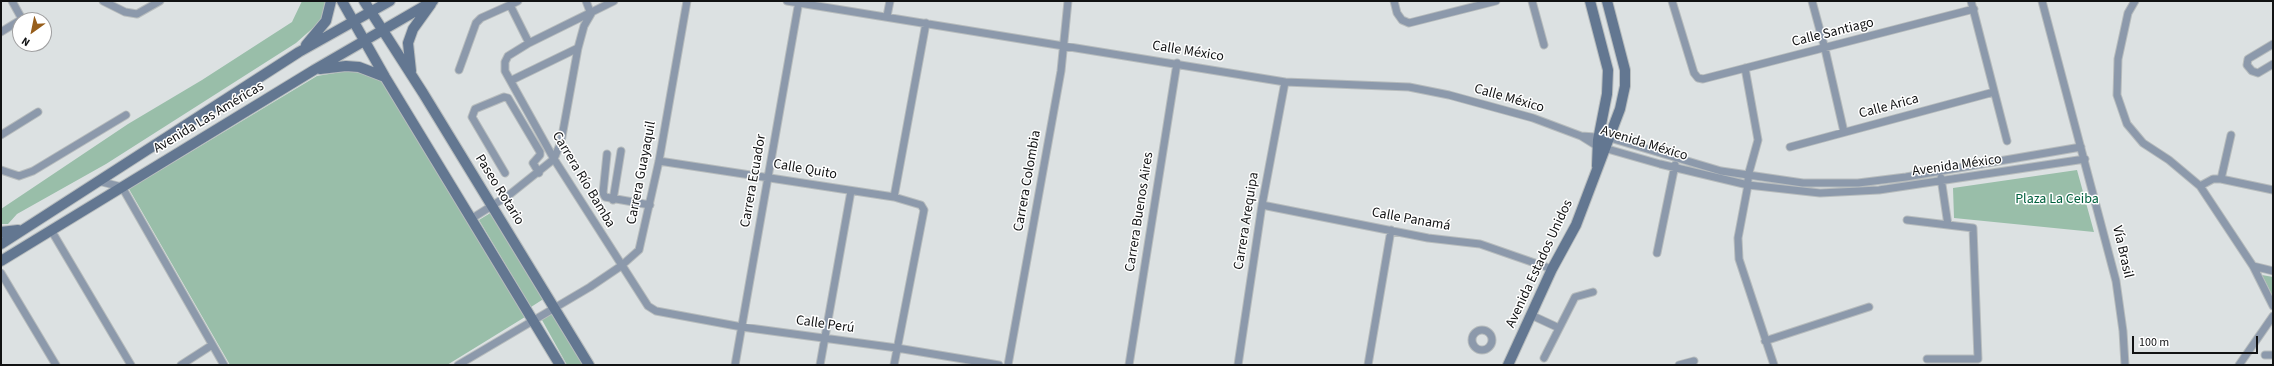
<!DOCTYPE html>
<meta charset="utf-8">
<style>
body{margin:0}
#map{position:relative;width:2274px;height:366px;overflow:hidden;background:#dce1e2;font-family:"Source Sans 3",sans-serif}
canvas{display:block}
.frame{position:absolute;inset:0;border:2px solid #111213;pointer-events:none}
.north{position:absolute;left:12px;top:12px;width:40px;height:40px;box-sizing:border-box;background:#fff;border:1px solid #a0a0a1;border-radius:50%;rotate:213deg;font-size:11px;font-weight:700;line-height:16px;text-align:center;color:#111213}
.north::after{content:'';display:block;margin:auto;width:14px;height:18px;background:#975e1b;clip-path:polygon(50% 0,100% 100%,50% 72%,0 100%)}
.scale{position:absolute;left:2132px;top:336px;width:126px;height:18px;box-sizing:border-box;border:2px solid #111213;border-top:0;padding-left:5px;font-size:12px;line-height:14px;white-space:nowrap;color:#111213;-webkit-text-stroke:3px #fff;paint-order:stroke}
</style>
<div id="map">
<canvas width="2274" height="366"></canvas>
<div class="frame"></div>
<div class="north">N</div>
<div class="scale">100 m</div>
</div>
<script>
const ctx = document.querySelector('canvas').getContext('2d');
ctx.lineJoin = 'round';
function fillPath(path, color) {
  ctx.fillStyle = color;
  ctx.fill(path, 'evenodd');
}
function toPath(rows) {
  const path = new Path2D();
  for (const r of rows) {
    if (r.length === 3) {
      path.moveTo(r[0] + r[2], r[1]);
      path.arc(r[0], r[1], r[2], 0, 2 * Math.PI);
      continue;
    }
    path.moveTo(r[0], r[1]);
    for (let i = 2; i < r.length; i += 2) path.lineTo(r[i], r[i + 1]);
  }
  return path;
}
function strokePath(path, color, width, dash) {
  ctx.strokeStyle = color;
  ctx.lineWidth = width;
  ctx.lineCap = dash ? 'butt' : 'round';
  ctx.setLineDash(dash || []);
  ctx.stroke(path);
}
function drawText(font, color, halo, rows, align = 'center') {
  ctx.font = font + ' "Source Sans 3",sans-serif';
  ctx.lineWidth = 3;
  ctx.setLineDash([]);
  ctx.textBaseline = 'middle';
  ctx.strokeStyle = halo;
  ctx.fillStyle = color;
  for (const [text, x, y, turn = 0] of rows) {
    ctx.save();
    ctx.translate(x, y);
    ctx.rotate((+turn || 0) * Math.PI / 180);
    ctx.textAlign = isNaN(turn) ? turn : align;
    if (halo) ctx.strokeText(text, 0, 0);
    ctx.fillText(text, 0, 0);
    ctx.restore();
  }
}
fillPath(toPath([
 [302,1,327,1,323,19,296,43,106,164,17,214,8,224,1,224,1,209,128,124,202,80,292,22],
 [347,71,359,72,382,81,525,317,447,365,230,365,129,189,317,76],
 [2077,170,2094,232,1954,218,1953,188],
 [492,212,545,298,531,307,479,220],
 [2262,275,2273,277,2273,297],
 [553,313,583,365,567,365,542,320]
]), '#99bea9');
const street = toPath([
 [103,1,125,12,137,14,160,1],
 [614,1,529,43,508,56,505,62,505,71,554,159,648,306,656,311,742,327,897,348,999,365],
 [787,1,1285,82,1409,87,1449,95,1533,118,1581,136,1597,146,1660,164,1748,185,1820,193,1879,190,2085,159],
 [1394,1,1397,13,1402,20,1409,23,1496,1],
 [1532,1,1544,45],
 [1672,1,1694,73,1698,78,1703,79,1974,9],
 [1812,1,1825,49,1844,132],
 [1971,1,2007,141],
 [2042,1,2116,281,2123,331,2125,365],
 [2135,1,2128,13,2118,59,2117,95,2127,124,2143,143,2169,160,2200,186,2253,266,2273,306],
 [510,5,518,1],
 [887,16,890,1],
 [1,32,22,19,12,1],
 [2273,44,2248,59,2247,65,2252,71,2258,73,2273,64],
 [1745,68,1758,140,1748,176,1748,185,1738,238,1739,259,1774,365],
 [459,70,476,23,481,18,510,5,529,43],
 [512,80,578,48],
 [1,135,38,112],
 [1581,136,1610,138,1721,171,1803,183,1858,183,1906,177,2081,147],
 [1790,147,1994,92],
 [607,154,603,193,605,197,650,205],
 [659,161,894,197,921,205,924,210,894,365],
 [1,170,19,176,33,171,126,115],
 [505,173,472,117,475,109,504,97,508,98,540,152,540,155,533,163,539,173],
 [1941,178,1948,225],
 [2221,179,2231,135],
 [98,181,122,187,224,365],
 [2200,186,2213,179,2221,179,2273,190],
 [894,197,926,23],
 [613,200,621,151],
 [1262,205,1428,238,1480,244,1552,269],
 [471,219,509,195,554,159,561,142,578,48,584,26,591,14,586,1],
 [1907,220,1973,228,1978,359,1927,359],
 [51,230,131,365],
 [1657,253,1675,165],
 [2253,266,2273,271],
 [1,273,56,365],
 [1531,315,1559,328],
 [1482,340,10],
 [1765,341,1869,307],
 [2265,355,2273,355],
 [1544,358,1575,297,1593,292],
 [181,365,212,345],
 [458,365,590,287,621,266,639,250,659,161,687,1],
 [735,365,799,1],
 [820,365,851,191],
 [1008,365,1061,71,1068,1],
 [1129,365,1177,63],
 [1238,365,1262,205,1285,82],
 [1368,365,1391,230],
 [1679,365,1694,361],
 [2239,365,2273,316]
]);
const secondary = toPath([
 [342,1,385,77,560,365],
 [364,1,423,93,589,365],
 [1590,1,1608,70,1607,94,1598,140,1597,166],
 [306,45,326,21,331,1],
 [320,69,346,66,359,67,385,77],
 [411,71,408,43,413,29,431,4],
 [1,232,18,230],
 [1,244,299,52,390,1],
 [1,261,314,70,433,1],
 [1508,365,1552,269,1576,225,1620,109,1625,86,1625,70,1607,1]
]);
strokePath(street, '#b7bcbd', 9);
strokePath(secondary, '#b7bcbd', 12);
strokePath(street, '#8c99ab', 7);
strokePath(secondary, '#637791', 10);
drawText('14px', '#111213', '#fff', [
 ["Calle Santiago",1833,33,-14],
 ["Calle México",1188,52,9],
 ["Calle México",1509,99,16],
 ["Calle Arica",1889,107,-15],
 ["Avenida Las Américas",209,118,-31],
 ["Avenida México",1644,144,17],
 ["Avenida México",1957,166,-8],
 ["Calle Quito",805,170,10],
 ["Carrera Guayaquil",642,173,-79],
 ["Carrera Río Bamba",583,180,59],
 ["Carrera Ecuador",754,181,-80],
 ["Carrera Colombia",1028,181,-80],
 ["Paseo Rotario",499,190,58],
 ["Carrera Buenos Aires",1140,212,-81],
 ["Calle Panamá",1411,220,10],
 ["Carrera Arequipa",1247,221,-81],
 ["Vía Brasil",2122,252,77],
 ["Avenida Estados Unidos",1540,264,-65],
 ["Calle Perú",825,325,8]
]);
drawText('14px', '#00603d', '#fff', [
 ["Plaza La Ceiba",2057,200]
]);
</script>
